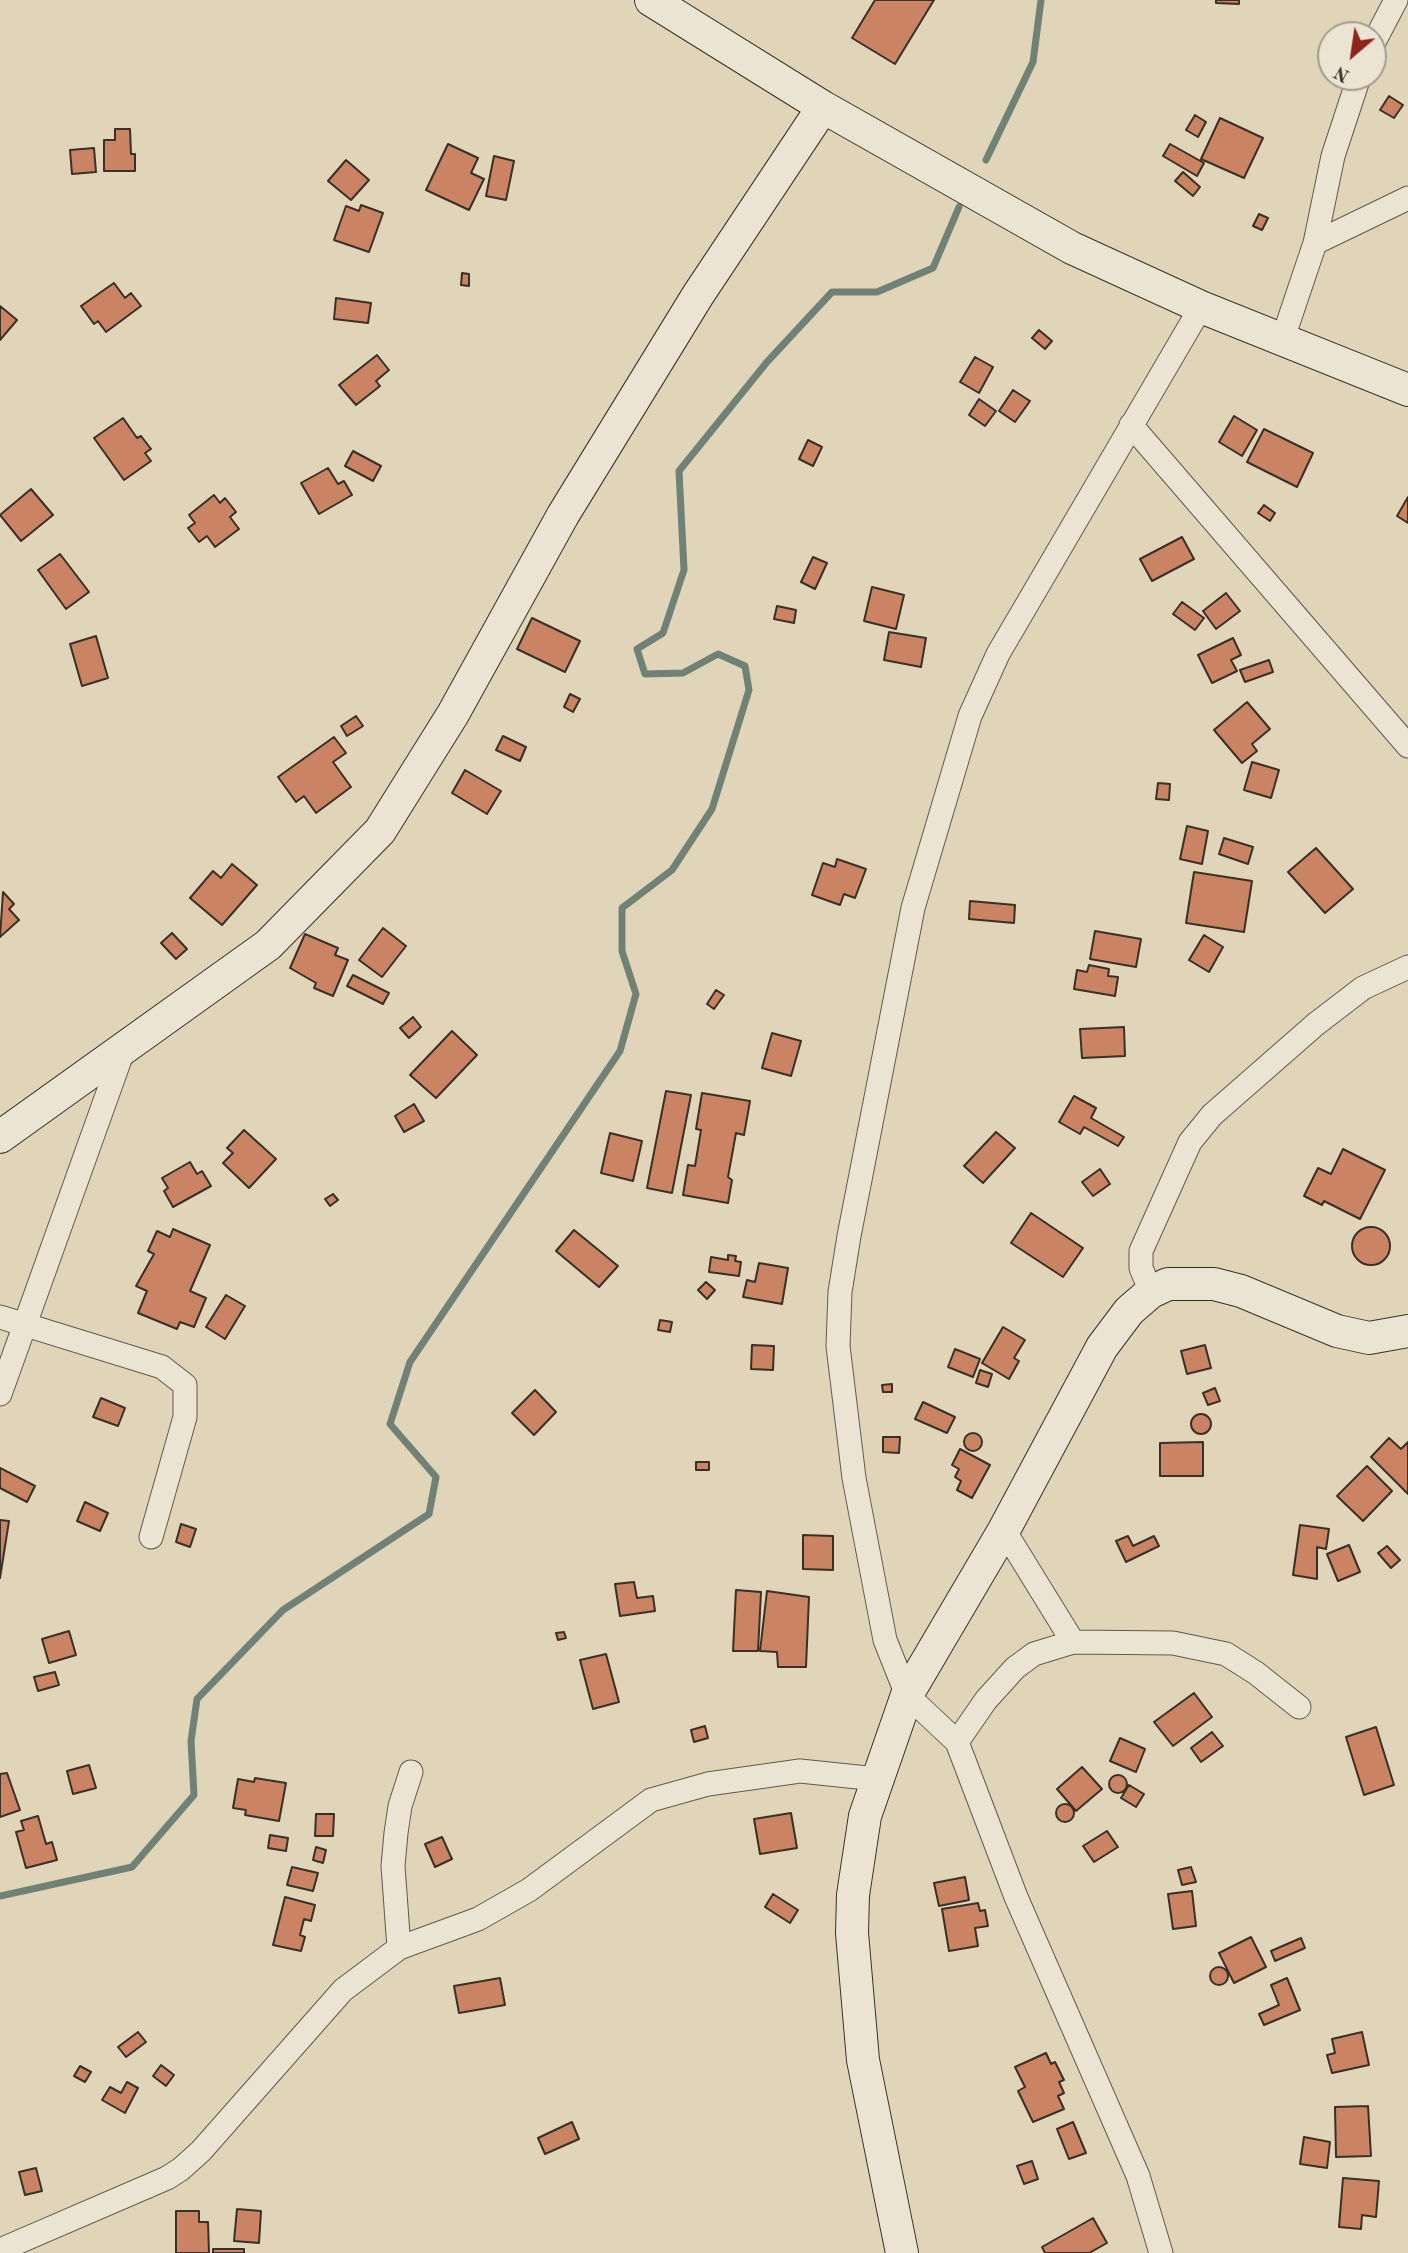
<!DOCTYPE html>
<style>
body{margin:0}
#map{position:relative;width:1408px;height:2253px;overflow:hidden;background:#e1d5b9;font-family:"Old Standard TT",serif}
canvas{display:block}
.north{position:absolute;left:1317px;top:21px;width:70px;height:70px;box-sizing:border-box;background:#ece4d2;border:2px solid #a49c8e;border-radius:50%;rotate:209deg;font-size:19px;font-weight:700;line-height:28px;text-align:center;color:#393027}
.north::after{content:'';display:block;margin:auto;width:24px;height:32px;background:#8f2418;clip-path:polygon(50% 0,100% 100%,50% 72%,0 100%)}
</style>
<div id="map">
<canvas width="1408" height="2253"></canvas>
<div class="north">N</div>
</div>
<script>
const ctx = document.querySelector('canvas').getContext('2d');
ctx.lineJoin = 'round';
function toPath(rows) {
  const path = new Path2D();
  for (const r of rows) {
    if (r.length === 3) {
      path.moveTo(r[0] + r[2], r[1]);
      path.arc(r[0], r[1], r[2], 0, 2 * Math.PI);
      continue;
    }
    path.moveTo(r[0], r[1]);
    for (let i = 2; i < r.length; i += 2) path.lineTo(r[i], r[i + 1]);
  }
  return path;
}
function strokePath(path, color, width, dash) {
  ctx.strokeStyle = color;
  ctx.lineWidth = width;
  ctx.lineCap = dash ? 'butt' : 'round';
  ctx.setLineDash(dash || []);
  ctx.stroke(path);
}
function fillPath(path, color) {
  ctx.fillStyle = color;
  ctx.fill(path, 'evenodd');
}
strokePath(toPath([
 [986,160,1033,62,1041,0],
 [0,1896,132,1867,194,1795,191,1741,197,1699,283,1610,429,1514,436,1477,390,1424,410,1362,620,1051,636,994,622,951,622,908,672,870,712,809,749,690,745,666,718,654,683,673,645,674,637,649,663,633,684,570,679,471,767,362,832,292,877,292,933,268,959,207]
]), '#708275', 7);
const building = toPath([
 [875,0,934,0,895,64,852,38,875,0],
 [1216,0,1239,0,1239,4,1216,3,1216,0],
 [1389,96,1403,105,1394,118,1380,110,1389,96],
 [1195,115,1206,122,1198,137,1186,130,1195,115],
 [1220,118,1263,138,1244,178,1201,159,1220,118],
 [115,129,130,129,131,154,135,154,135,171,104,171,104,140,115,140,115,129],
 [448,144,478,158,471,173,484,179,469,210,426,190,448,144],
 [1170,144,1204,163,1197,176,1163,156,1170,144],
 [94,148,96,172,72,174,70,150,94,148],
 [494,156,514,161,506,200,486,196,494,156],
 [346,160,369,180,351,200,328,181,346,160],
 [1183,172,1200,187,1193,196,1175,181,1183,172],
 [361,205,383,213,369,252,334,240,346,206,359,211,361,205],
 [1259,214,1268,218,1262,230,1253,226,1259,214],
 [462,273,469,274,469,286,461,285,462,273],
 [114,283,125,298,131,293,141,306,106,332,98,321,94,324,81,306,114,283],
 [336,298,371,303,368,323,334,319,336,298],
 [0,306,17,320,0,340,0,306],
 [1039,330,1052,341,1045,349,1032,338,1039,330],
 [377,355,389,370,376,381,380,386,356,405,339,385,377,355],
 [975,357,993,367,979,393,960,382,975,357],
 [1013,390,1030,401,1015,422,999,411,1013,390],
 [979,399,996,411,985,426,969,415,979,399],
 [1234,416,1257,430,1242,456,1219,442,1234,416],
 [123,418,137,438,141,436,151,449,145,453,151,461,124,480,94,438,123,418],
 [1264,429,1313,453,1297,487,1247,462,1264,429],
 [808,440,822,447,813,466,799,459,808,440],
 [353,451,381,466,373,481,345,466,353,451],
 [328,468,338,484,344,481,352,495,319,514,301,483,328,468],
 [31,489,53,515,21,541,0,515,31,489],
 [214,495,220,503,225,498,236,512,230,517,239,529,215,547,207,536,199,542,188,528,195,523,189,515,214,495],
 [1408,497,1408,523,1397,516,1408,497],
 [1264,505,1275,513,1270,521,1258,513,1264,505],
 [1182,537,1194,559,1152,581,1140,559,1182,537],
 [60,554,89,592,66,609,38,570,60,554],
 [813,557,827,563,815,589,801,582,813,557],
 [872,587,904,595,896,629,864,621,872,587],
 [1226,593,1240,611,1216,629,1203,611,1226,593],
 [1182,602,1204,618,1195,630,1173,614,1182,602],
 [777,606,796,610,794,623,774,619,777,606],
 [532,618,580,641,565,672,517,649,532,618],
 [889,632,926,638,921,667,884,660,889,632],
 [96,636,108,678,82,686,70,644,96,636],
 [1233,638,1241,655,1231,660,1237,671,1212,683,1198,655,1233,638],
 [1269,660,1273,672,1245,682,1240,670,1269,660],
 [570,694,580,699,573,712,564,707,570,694],
 [1247,702,1270,729,1252,744,1257,751,1242,763,1214,730,1247,702],
 [356,716,363,726,347,736,341,726,356,716],
 [503,736,526,747,520,761,496,750,503,736],
 [334,737,346,753,333,762,351,787,316,813,304,796,296,802,278,777,334,737],
 [1252,762,1279,770,1271,798,1244,790,1252,762],
 [465,770,501,791,487,814,452,793,465,770],
 [1158,783,1170,784,1169,800,1156,799,1158,783],
 [1187,826,1208,831,1202,864,1180,859,1187,826],
 [1224,838,1253,847,1248,864,1219,854,1224,838],
 [1316,848,1353,889,1325,913,1288,872,1316,848],
 [837,859,866,869,855,898,844,894,840,905,812,895,823,863,835,867,837,859],
 [232,864,257,885,222,925,190,898,213,871,221,878,232,864],
 [1194,872,1252,881,1244,932,1186,923,1194,872],
 [3,892,14,904,9,909,19,920,0,937,3,892],
 [970,901,1015,905,1014,923,969,919,970,901],
 [383,928,406,946,382,977,359,960,383,928],
 [1095,931,1141,939,1136,967,1090,959,1095,931],
 [172,933,187,949,176,959,161,943,172,933],
 [305,934,338,948,335,955,348,960,333,996,314,988,316,983,290,968,305,934],
 [1204,935,1223,947,1209,972,1189,960,1204,935],
 [1089,965,1109,969,1108,976,1118,977,1115,996,1074,989,1077,970,1087,972,1089,965],
 [353,975,389,993,383,1004,347,986,353,975],
 [716,990,724,995,714,1009,707,1004,716,990],
 [413,1017,421,1027,409,1038,400,1028,413,1017],
 [1124,1027,1125,1056,1082,1058,1080,1029,1124,1027],
 [452,1031,477,1055,436,1098,410,1075,452,1031],
 [772,1033,801,1041,791,1076,762,1068,772,1033],
 [666,1091,691,1095,672,1193,647,1188,666,1091],
 [702,1093,750,1101,744,1135,736,1133,728,1177,732,1180,728,1203,683,1195,688,1165,695,1166,701,1130,696,1129,702,1093],
 [1074,1096,1096,1108,1091,1118,1124,1137,1118,1146,1084,1127,1080,1134,1059,1122,1074,1096],
 [414,1104,424,1121,404,1132,395,1116,414,1104],
 [244,1130,276,1159,249,1188,223,1163,233,1153,227,1148,244,1130],
 [996,1132,1015,1148,983,1183,964,1166,996,1132],
 [610,1133,642,1141,633,1181,601,1173,610,1133],
 [1343,1149,1385,1170,1360,1219,1324,1201,1322,1205,1304,1196,1318,1168,1331,1174,1343,1149],
 [190,1162,197,1174,202,1171,211,1186,173,1207,164,1191,168,1188,162,1178,190,1162],
 [1100,1169,1110,1184,1093,1196,1082,1182,1100,1169],
 [333,1194,338,1200,330,1206,325,1199,333,1194],
 [1031,1213,1083,1248,1063,1277,1011,1243,1031,1213],
 [1371,1246,19],
 [173,1229,210,1245,190,1291,206,1298,194,1327,180,1322,177,1329,138,1313,147,1291,136,1286,154,1254,148,1251,157,1231,170,1237,173,1229],
 [574,1230,618,1266,599,1287,556,1251,574,1230],
 [728,1255,736,1256,735,1261,741,1262,739,1276,709,1272,711,1257,728,1260,728,1255],
 [759,1263,788,1268,782,1304,743,1297,747,1280,755,1282,759,1263],
 [706,1282,715,1290,707,1299,698,1290,706,1282],
 [226,1295,245,1306,225,1339,206,1327,226,1295],
 [660,1320,672,1322,670,1332,658,1330,660,1320],
 [1003,1327,1025,1340,1014,1358,1019,1361,1009,1379,982,1363,1003,1327],
 [752,1345,774,1346,773,1370,751,1369,752,1345],
 [1205,1345,1211,1368,1187,1374,1181,1351,1205,1345],
 [955,1349,980,1359,973,1377,948,1367,955,1349],
 [980,1370,992,1374,988,1387,976,1383,980,1370],
 [892,1384,892,1392,883,1392,882,1385,892,1384],
 [1215,1388,1220,1401,1208,1405,1203,1393,1215,1388],
 [535,1390,556,1412,534,1435,512,1413,535,1390],
 [101,1398,125,1408,118,1426,93,1417,101,1398],
 [923,1402,955,1417,947,1433,915,1419,923,1402],
 [1201,1424,10],
 [973,1442,9],
 [883,1437,900,1437,899,1453,883,1452,883,1437],
 [1389,1438,1401,1449,1408,1442,1408,1494,1371,1457,1389,1438],
 [1203,1442,1203,1476,1160,1476,1160,1443,1203,1442],
 [960,1449,990,1465,972,1498,957,1490,961,1481,955,1477,959,1469,952,1465,960,1449],
 [696,1462,709,1462,709,1470,696,1470,696,1462],
 [1367,1466,1392,1491,1363,1521,1337,1496,1367,1466],
 [0,1468,35,1486,27,1502,0,1488,0,1468],
 [85,1502,108,1513,100,1531,77,1521,85,1502],
 [0,1520,9,1521,0,1578,0,1520],
 [181,1524,196,1529,190,1547,176,1542,181,1524],
 [1300,1525,1329,1529,1326,1549,1317,1547,1317,1579,1293,1575,1300,1525],
 [803,1535,833,1536,833,1570,803,1569,803,1535],
 [1128,1536,1133,1546,1154,1536,1159,1546,1126,1562,1116,1541,1128,1536],
 [1349,1545,1360,1572,1338,1581,1327,1554,1349,1545],
 [1387,1546,1400,1560,1391,1568,1378,1553,1387,1546],
 [634,1582,637,1598,653,1596,655,1611,620,1616,615,1584,634,1582],
 [736,1590,761,1592,758,1651,733,1651,736,1590],
 [767,1591,809,1597,806,1667,778,1667,777,1652,760,1651,767,1591],
 [69,1631,76,1655,49,1663,42,1639,69,1631],
 [564,1632,566,1638,558,1640,556,1633,564,1632],
 [606,1654,619,1702,593,1709,580,1660,606,1654],
 [55,1672,59,1685,38,1691,34,1677,55,1672],
 [1194,1693,1212,1717,1173,1746,1154,1722,1194,1693],
 [705,1726,708,1738,694,1742,691,1730,705,1726],
 [1376,1727,1394,1785,1364,1795,1346,1737,1376,1727],
 [1212,1732,1223,1746,1201,1762,1191,1748,1212,1732],
 [1120,1738,1145,1749,1136,1772,1110,1761,1120,1738],
 [89,1765,96,1788,73,1794,67,1771,89,1765],
 [1082,1767,1102,1789,1076,1811,1057,1789,1082,1767],
 [7,1773,20,1810,0,1817,0,1774,7,1773],
 [1118,1784,9],
 [255,1778,286,1783,279,1821,245,1815,246,1810,233,1808,238,1779,254,1782,255,1778],
 [1129,1785,1144,1794,1136,1807,1121,1798,1129,1785],
 [1065,1813,9],
 [791,1813,797,1848,760,1854,754,1819,791,1813],
 [316,1814,334,1814,333,1836,315,1836,316,1814],
 [38,1816,46,1844,52,1842,57,1860,26,1868,16,1832,24,1830,21,1821,38,1816],
 [1107,1831,1118,1847,1094,1862,1083,1846,1107,1831],
 [270,1835,288,1838,286,1851,268,1848,270,1835],
 [442,1837,452,1859,435,1867,425,1844,442,1837],
 [316,1847,326,1850,323,1863,313,1860,316,1847],
 [292,1867,318,1873,313,1891,287,1885,292,1867],
 [1191,1867,1196,1882,1182,1885,1178,1870,1191,1867],
 [965,1877,969,1900,939,1906,934,1883,965,1877],
 [1192,1891,1196,1926,1173,1929,1168,1894,1192,1891],
 [773,1894,798,1910,790,1923,765,1907,773,1894],
 [285,1897,315,1905,311,1921,304,1919,300,1935,305,1937,301,1951,273,1945,285,1897],
 [978,1903,980,1911,985,1910,988,1926,975,1928,978,1946,949,1951,942,1909,978,1903],
 [1251,1937,1266,1967,1234,1983,1219,1953,1251,1937],
 [1301,1938,1305,1948,1275,1961,1271,1951,1301,1938],
 [1219,1976,9],
 [500,1978,505,2005,459,2013,454,1986,500,1978],
 [1287,1978,1300,2010,1264,2025,1259,2014,1279,2005,1271,1985,1287,1978],
 [138,2032,146,2042,126,2057,118,2047,138,2032],
 [1362,2032,1369,2065,1332,2073,1327,2055,1335,2053,1332,2039,1362,2032],
 [1046,2053,1051,2064,1055,2062,1064,2080,1059,2082,1064,2093,1058,2096,1064,2109,1033,2122,1018,2091,1025,2087,1015,2067,1046,2053],
 [161,2065,174,2075,166,2086,153,2076,161,2065],
 [80,2066,91,2072,85,2082,74,2076,80,2066],
 [127,2082,138,2088,125,2113,102,2100,110,2087,121,2093,127,2082],
 [1368,2106,1371,2156,1336,2157,1335,2107,1368,2106],
 [572,2122,579,2139,545,2154,538,2138,572,2122],
 [1073,2122,1086,2153,1069,2159,1057,2129,1073,2122],
 [1304,2137,1330,2142,1327,2168,1300,2164,1304,2137],
 [1032,2161,1038,2179,1024,2184,1017,2166,1032,2161],
 [36,2168,42,2191,25,2195,19,2172,36,2168],
 [1343,2178,1379,2181,1376,2217,1362,2215,1361,2229,1339,2227,1343,2178],
 [237,2209,261,2211,259,2243,234,2241,237,2209],
 [176,2211,199,2211,199,2222,208,2222,209,2253,176,2253,176,2211],
 [1093,2218,1107,2243,1089,2253,1045,2253,1042,2247,1093,2218],
 [213,2249,244,2249,244,2253,213,2253,213,2249]
]);
fillPath(building, '#ca8463');
strokePath(building, '#393027', 2);
const street = toPath([
 [1373,44,1396,0],
 [1315,243,1408,198],
 [1282,341,1315,243,1333,156,1359,77],
 [1131,425,1408,746],
 [1151,1292,1141,1268,1141,1251,1190,1142,1212,1115,1316,1024,1363,988,1408,967],
 [0,1317,162,1367,185,1385,185,1417,151,1537],
 [0,1394,124,1048],
 [1004,1530,1073,1642],
 [957,1742,986,1700,1015,1668,1034,1654,1073,1642,1173,1643,1226,1654,1256,1673,1299,1707],
 [399,1948,393,1866,396,1833,400,1806,411,1772],
 [0,2250,167,2178,181,2169,201,2151,343,1990,399,1948,478,1919,529,1890,651,1800,708,1784,800,1771,877,1779],
 [1161,2253,1138,2176,1016,1897,957,1742,907,1695,885,1640,854,1478,838,1346,840,1292,849,1236,913,908,970,716,998,654,1201,307]
]);
const secondary = toPath([
 [651,0,823,107,1072,248,1201,307,1408,390],
 [0,1137,268,945,380,831,453,714,563,515,698,295,823,107],
 [902,2253,863,2060,852,1933,853,1895,865,1816,907,1695,1004,1530,1102,1347,1129,1311,1151,1292,1168,1284,1214,1284,1241,1291,1337,1331,1369,1338,1408,1331]
]);
strokePath(street, '#63594c', 25);
strokePath(secondary, '#393027', 34);
strokePath(street, '#ece4d2', 23);
strokePath(secondary, '#ece4d2', 32);
</script>
